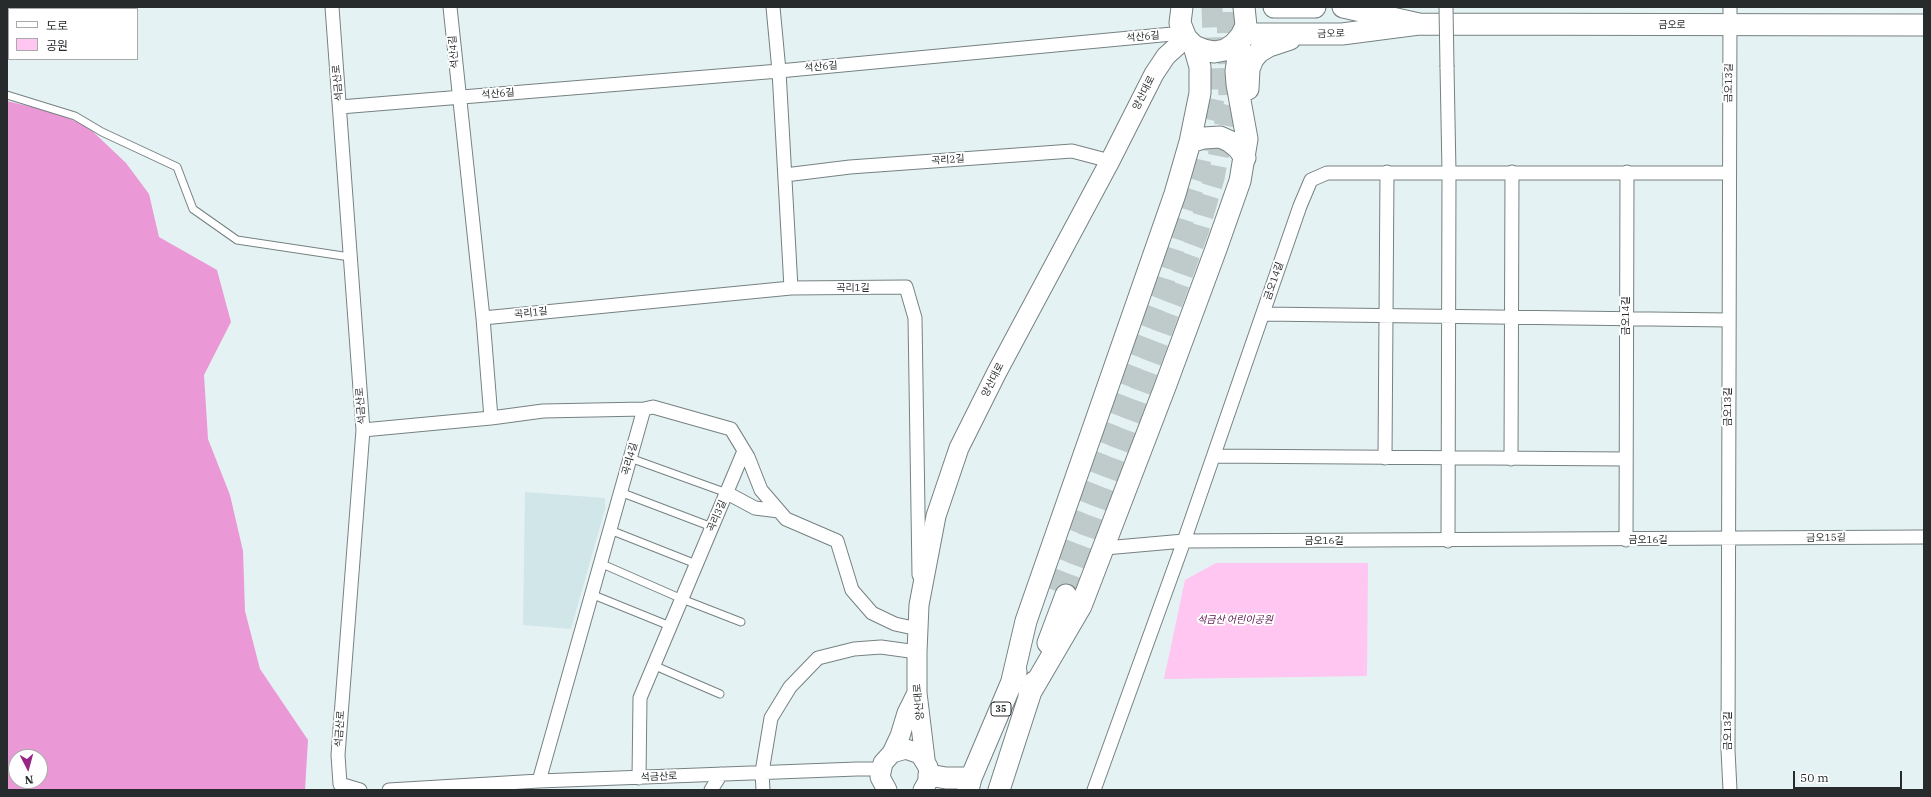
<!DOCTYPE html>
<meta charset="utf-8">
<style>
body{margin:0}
#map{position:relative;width:1931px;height:797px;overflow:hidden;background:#e5f2f3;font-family:"IBM Plex Serif","Noto Sans KR",serif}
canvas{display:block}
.frame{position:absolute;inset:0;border:8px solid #272b2c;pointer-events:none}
.legend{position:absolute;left:8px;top:8px;width:130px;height:52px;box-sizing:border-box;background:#fff;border:1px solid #a9aaab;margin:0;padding:5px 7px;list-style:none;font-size:12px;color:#272b2c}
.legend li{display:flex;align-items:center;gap:8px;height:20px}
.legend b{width:20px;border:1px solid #a9aaab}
.north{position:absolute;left:8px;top:749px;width:40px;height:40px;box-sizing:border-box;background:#fff;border:1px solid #a9aaab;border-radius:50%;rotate:174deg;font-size:11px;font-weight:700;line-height:16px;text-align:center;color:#272b2c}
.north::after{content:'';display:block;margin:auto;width:14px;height:18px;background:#972583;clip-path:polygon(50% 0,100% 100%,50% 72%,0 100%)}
.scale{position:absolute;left:1793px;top:771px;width:109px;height:18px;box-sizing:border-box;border:2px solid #272b2c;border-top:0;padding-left:5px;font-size:12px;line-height:14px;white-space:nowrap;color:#272b2c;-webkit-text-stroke:3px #fff;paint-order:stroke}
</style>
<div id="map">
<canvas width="1931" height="797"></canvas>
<div class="frame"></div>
<ul class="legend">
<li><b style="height:5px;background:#fff"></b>도로</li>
<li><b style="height:11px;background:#fec6f0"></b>공원</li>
</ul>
<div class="north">N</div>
<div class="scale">50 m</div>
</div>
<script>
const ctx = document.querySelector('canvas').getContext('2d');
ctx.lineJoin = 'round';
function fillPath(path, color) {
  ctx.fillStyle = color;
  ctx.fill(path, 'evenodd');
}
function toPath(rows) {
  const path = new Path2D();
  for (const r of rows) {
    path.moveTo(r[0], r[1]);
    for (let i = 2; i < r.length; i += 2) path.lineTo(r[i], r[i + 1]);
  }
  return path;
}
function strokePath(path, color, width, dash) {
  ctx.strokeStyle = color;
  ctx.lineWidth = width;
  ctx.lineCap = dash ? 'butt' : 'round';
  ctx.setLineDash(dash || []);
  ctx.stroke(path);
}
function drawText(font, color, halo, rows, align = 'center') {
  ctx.font = font + ' "IBM Plex Serif","Noto Sans KR",serif';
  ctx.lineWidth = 4;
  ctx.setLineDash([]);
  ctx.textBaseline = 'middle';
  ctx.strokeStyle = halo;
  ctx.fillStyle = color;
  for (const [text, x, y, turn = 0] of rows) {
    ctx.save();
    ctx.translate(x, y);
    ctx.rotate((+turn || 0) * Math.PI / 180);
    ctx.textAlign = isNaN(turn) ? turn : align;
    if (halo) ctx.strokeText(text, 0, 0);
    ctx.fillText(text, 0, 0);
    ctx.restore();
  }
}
fillPath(toPath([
 [525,492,605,498,605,509,571,629,523,625]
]), '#d1e6e8');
fillPath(toPath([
 [1216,563,1368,563,1367,676,1164,679,1185,580]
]), '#fec6f0');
fillPath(toPath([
 [7,101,53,112,87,126,126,163,149,194,159,237,217,270,231,322,204,375,208,439,230,495,243,551,245,611,260,669,308,740,305,790,7,790],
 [16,757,40,757,40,781,16,781]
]), '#ea98d6');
strokePath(toPath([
 [1048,588,1160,295,1198,173,1215,94,1212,7],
 [1066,595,1199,229,1214,178,1229,101,1227,7]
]), '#bfcacb', 21, [21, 10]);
const lane = toPath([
 [7,95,75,116,102,132,177,167,193,209,237,240,350,257],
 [630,458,727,493],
 [620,492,712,527],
 [610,530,696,564],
 [600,563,682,599,741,622],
 [591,594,670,626],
 [653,665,720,694]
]);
const street = toPath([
 [332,7,363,430,338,755,340,784,360,790],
 [450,7,483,318,491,418],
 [773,7,779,71,791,288],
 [1730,7,1728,750,1730,790],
 [1447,67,1449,172,1448,541],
 [340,107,779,71,1183,33],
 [785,175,850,167,1072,151,1110,161],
 [1263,314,1728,320],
 [483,318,791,288,906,287,915,318,919,575],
 [363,430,491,418,543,411,644,409,653,407,731,429,748,457,761,490,786,519,837,541,852,590,872,613,895,624,918,629],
 [1214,456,1626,459],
 [1385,458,1387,172],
 [1511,459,1512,172],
 [727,493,755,508,779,511],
 [1626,540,1627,172],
 [1105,548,1184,541,1924,537],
 [639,778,640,698,744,451],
 [539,781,644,409],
 [389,790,539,781,857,769,881,769],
 [711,790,721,774],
 [763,790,762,772,771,718,790,687,818,658,854,649,881,647,917,652],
 [1094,790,1184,541,1300,206,1311,180,1327,173,1728,173]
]);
const secondary = toPath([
 [892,753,900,736,907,713,917,693],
 [925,759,917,693,917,652,919,605,936,516,959,448,997,372,1110,161,1154,74,1166,56,1186,38],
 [887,790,880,777,883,763,892,753,906,749,920,754,928,767,929,775,927,783,923,790]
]);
const primary = toPath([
 [1182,7,1180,23,1186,38,1194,46,1204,50,1214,52,1225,50,1234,44,1241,36,1246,26,1244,7],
 [1274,7,1315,7],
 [1419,24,1924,25],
 [1242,34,1342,34,1419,24,1343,7],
 [1248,89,1249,69,1253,59,1259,52,1269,46,1290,39],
 [1190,142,1204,138,1220,137,1229,141,1238,148,1245,158],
 [1048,643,1066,595],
 [1011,685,1026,621,1175,194,1190,142,1200,93,1200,67,1194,46],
 [1029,695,1081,606,1165,387,1216,249,1240,181,1247,139,1237,84,1236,71,1241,36],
 [929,775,946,778,971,778],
 [968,790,971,778,1016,672],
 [999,790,1034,682]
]);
strokePath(lane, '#768182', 9);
strokePath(street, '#768182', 15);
strokePath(secondary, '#768182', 21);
strokePath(primary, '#768182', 23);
strokePath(lane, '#fff', 7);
strokePath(street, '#fff', 13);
strokePath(secondary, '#fff', 19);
strokePath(primary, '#fff', 21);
const streetBridge = toPath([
 [1446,7,1447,67]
]);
strokePath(streetBridge, '#768182', 15, []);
strokePath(streetBridge, '#fff', 13);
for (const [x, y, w] of [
 [1001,709,20]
]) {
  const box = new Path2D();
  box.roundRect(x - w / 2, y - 7, w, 14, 3);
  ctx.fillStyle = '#fff';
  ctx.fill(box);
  strokePath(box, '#272b2c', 1);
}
drawText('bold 9px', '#272b2c', null, [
 ["35",1001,709]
]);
drawText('10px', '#272b2c', '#fff', [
 ["금오로",1672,25],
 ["금오로",1331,34,-2],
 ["석산6길",1143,37,-5],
 ["석산4길",454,52,-95],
 ["석산6길",821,67,-5],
 ["석금산로",338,83,-95],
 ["금오13길",1729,83,-89],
 ["양산대로",1144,93,-63],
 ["석산6길",498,94,-5],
 ["곡리2길",948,160,-4],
 ["금오14길",1274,281,-71],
 ["곡리1길",853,288],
 ["곡리1길",531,313,-6],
 ["금오14길",1626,316,-90],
 ["양산대로",993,380,-63],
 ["석금산로",361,406,-94],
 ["금오13길",1728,407,-90],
 ["곡리4길",630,459,-74],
 ["곡리3길",717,516,-67],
 ["금오15길",1826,538,-1],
 ["금오16길",1648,540],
 ["금오16길",1324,541],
 ["양산대로",919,702,-95],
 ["석금산로",340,729,-86],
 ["금오13길",1728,731,-90],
 ["석금산로",659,777,-3]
]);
drawText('italic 10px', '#570e4b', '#fff', [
 ["석금산 어린이공원",1235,620]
]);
</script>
